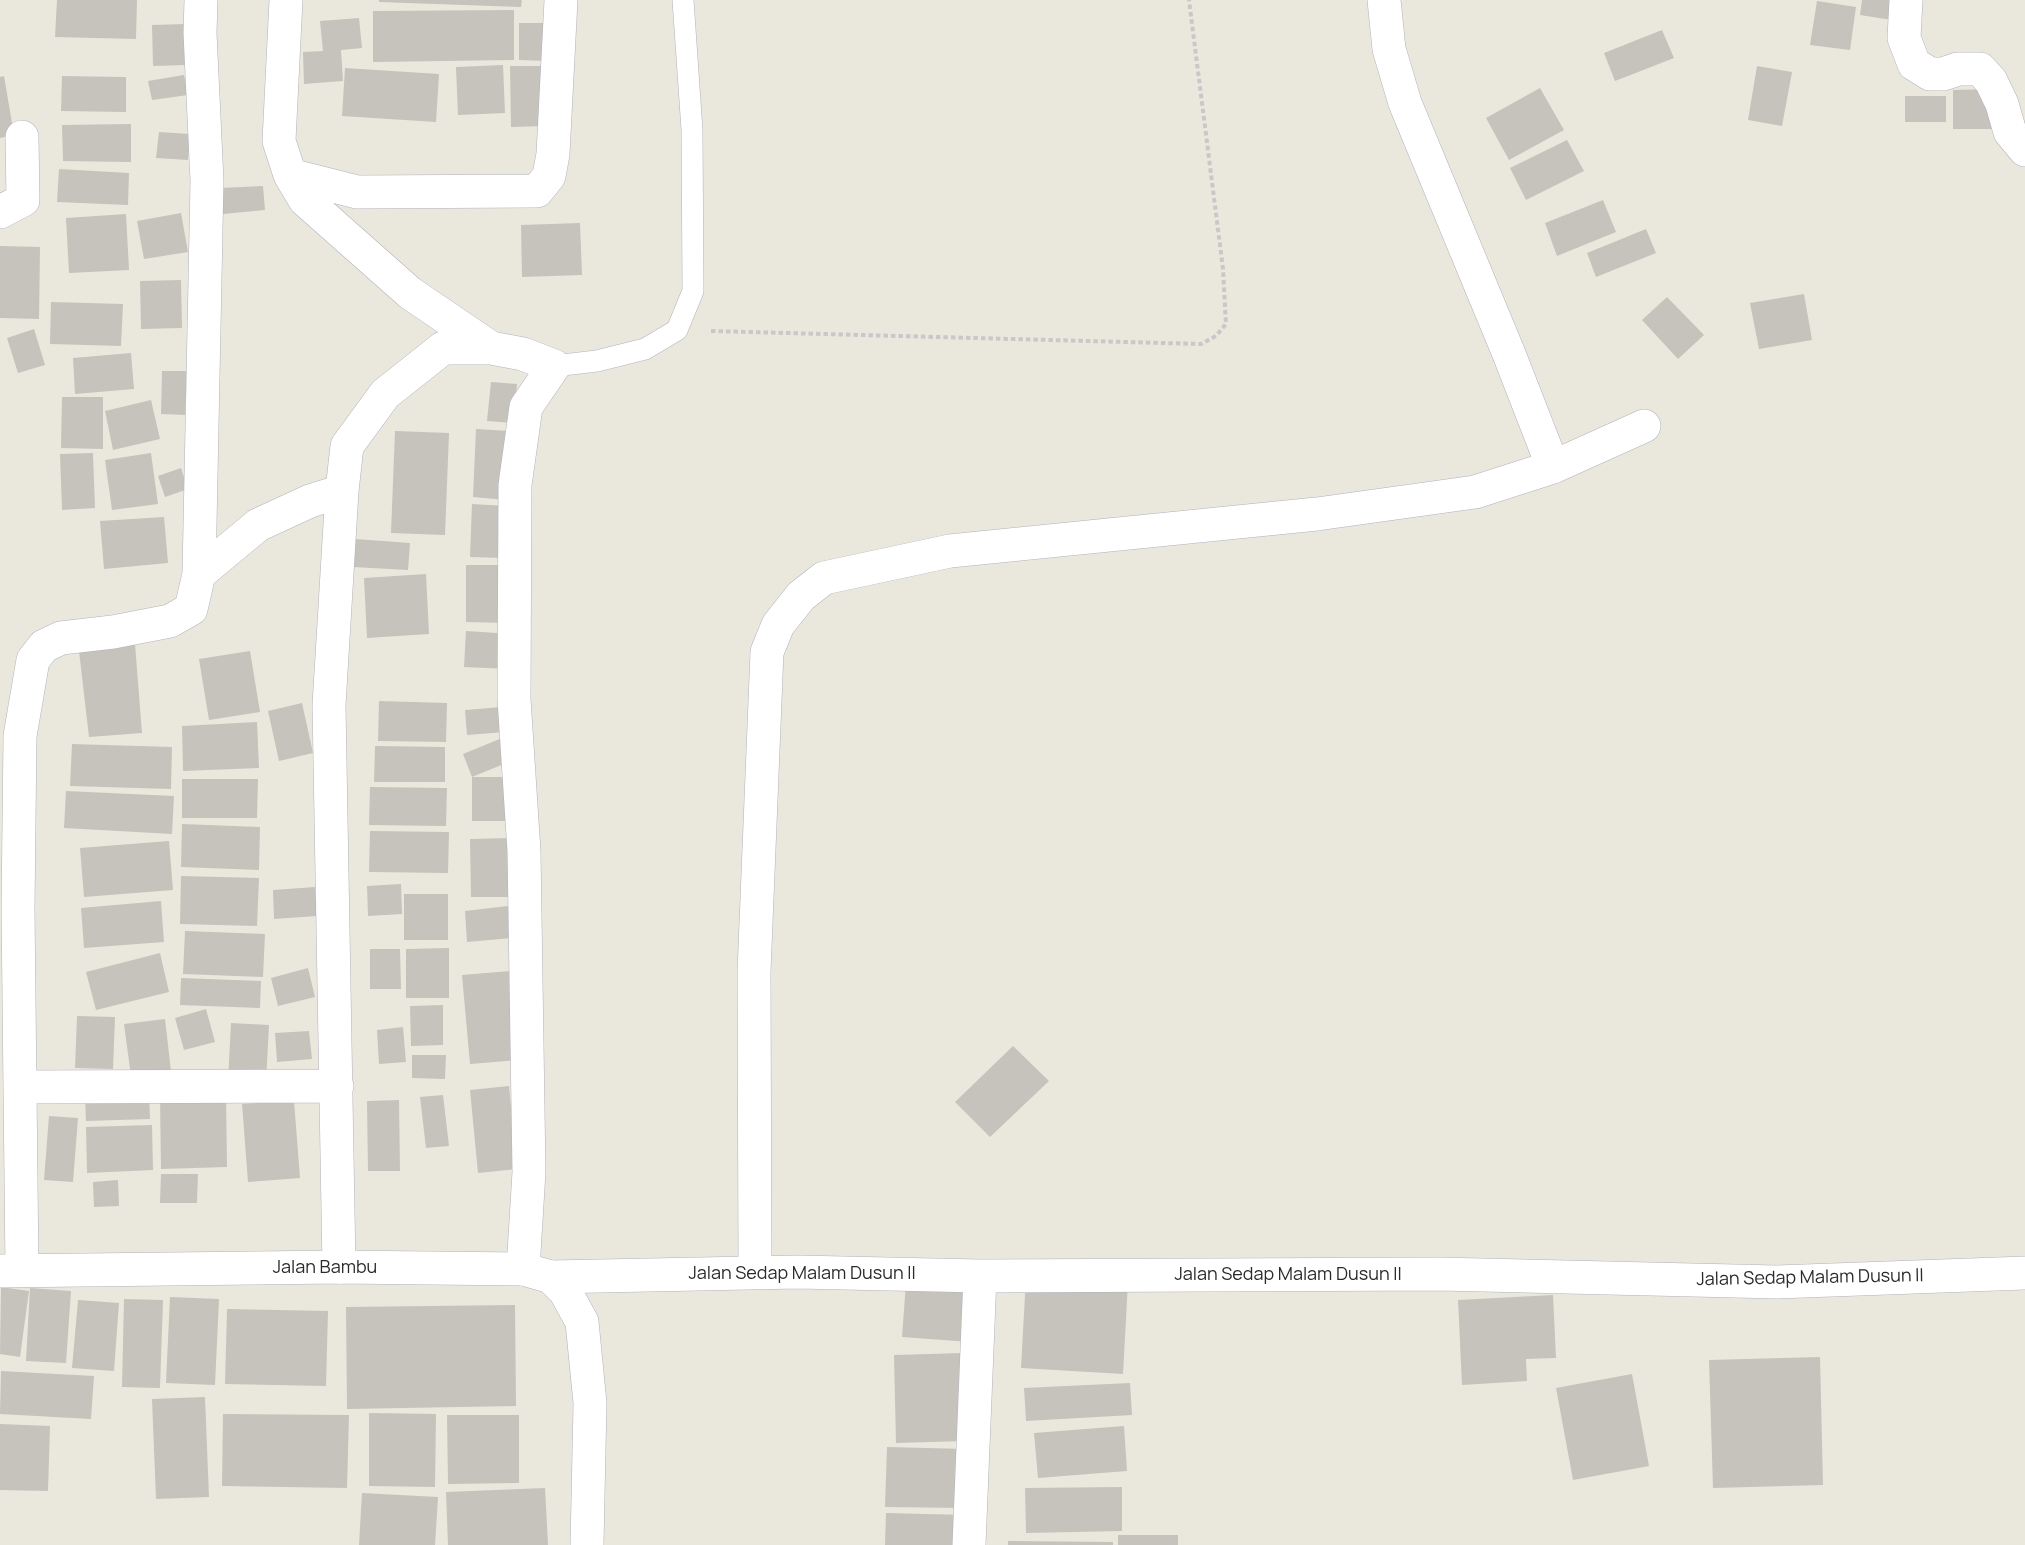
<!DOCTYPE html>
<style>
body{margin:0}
canvas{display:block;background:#eae7dd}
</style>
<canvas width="2025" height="1545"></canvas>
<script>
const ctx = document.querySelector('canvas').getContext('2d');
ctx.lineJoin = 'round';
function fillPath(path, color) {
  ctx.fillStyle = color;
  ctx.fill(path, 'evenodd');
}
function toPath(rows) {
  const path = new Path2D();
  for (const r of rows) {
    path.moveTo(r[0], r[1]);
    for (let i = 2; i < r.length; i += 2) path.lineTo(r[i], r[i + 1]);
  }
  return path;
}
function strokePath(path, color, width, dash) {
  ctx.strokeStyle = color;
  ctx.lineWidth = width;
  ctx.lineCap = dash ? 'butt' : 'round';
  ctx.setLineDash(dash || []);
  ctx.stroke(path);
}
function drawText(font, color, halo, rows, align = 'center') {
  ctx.font = font + ' Manrope,sans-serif';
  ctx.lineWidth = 4.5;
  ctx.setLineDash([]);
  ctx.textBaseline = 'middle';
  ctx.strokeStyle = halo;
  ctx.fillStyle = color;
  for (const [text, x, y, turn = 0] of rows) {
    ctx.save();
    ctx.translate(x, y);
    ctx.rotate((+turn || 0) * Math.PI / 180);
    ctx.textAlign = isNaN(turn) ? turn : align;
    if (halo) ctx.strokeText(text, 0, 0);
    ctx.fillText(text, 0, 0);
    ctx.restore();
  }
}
fillPath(toPath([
 [57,0,137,0,136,39,55,37],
 [379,0,522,0,521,7,379,2],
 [1862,0,1902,0,1898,21,1860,15],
 [1817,1,1856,7,1850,50,1810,45],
 [514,10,514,60,373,62,373,11],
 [359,18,362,48,341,50,343,81,304,84,303,52,323,51,320,21],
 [519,23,547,23,547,61,519,60],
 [185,24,186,65,153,66,152,25],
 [1662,30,1674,58,1615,81,1604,53],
 [503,65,505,113,458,115,456,67],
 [510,66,543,66,544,126,511,127],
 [1757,66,1792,72,1782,126,1748,120],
 [345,68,439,74,436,122,342,116],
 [184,75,188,95,152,100,148,81],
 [4,76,14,135,0,138,0,77],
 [62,76,126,77,126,112,61,111],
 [1540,88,1564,130,1509,160,1486,118],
 [1993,89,1994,129,1953,129,1953,90],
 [1905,96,1946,96,1946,122,1905,122],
 [131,124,131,162,63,161,62,125],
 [159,132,190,134,188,160,156,158],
 [1567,140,1584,171,1526,200,1510,168],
 [59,169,129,173,128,205,57,202],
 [263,186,265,210,223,214,221,188],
 [1603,200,1616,232,1557,256,1545,223],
 [181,213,188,252,144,259,137,221],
 [126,214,129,270,69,273,66,218],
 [580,223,582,275,522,277,521,225],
 [1646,229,1656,253,1596,277,1587,253],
 [0,246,40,247,39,319,0,318],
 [181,280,182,328,141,329,140,281],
 [1804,294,1812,340,1759,349,1750,303],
 [1667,297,1704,335,1678,359,1642,320],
 [51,302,123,304,121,346,50,344],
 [34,329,45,365,18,373,7,338],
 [131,353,134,389,75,394,73,358],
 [162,371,187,371,185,415,161,414],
 [491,382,517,384,514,423,487,421],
 [62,397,103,397,103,449,61,448],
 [151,400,160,439,113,450,105,411],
 [476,429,509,431,506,500,473,497],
 [395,431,449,433,445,535,391,533],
 [93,453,95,508,62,510,60,454],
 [151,453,158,504,112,510,105,460],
 [181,468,188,489,165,497,158,476],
 [472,504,506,506,504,558,470,557],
 [164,517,168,563,104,569,100,521],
 [355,539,410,543,408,570,353,567],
 [466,565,508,565,507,623,466,622],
 [426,574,429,634,367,638,364,578],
 [466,631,512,634,509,669,464,667],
 [135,644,142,733,89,737,79,651],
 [250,651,260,712,209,720,199,659],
 [379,701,447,703,446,742,378,741],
 [302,703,313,753,279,761,268,711],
 [502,707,505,732,467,735,465,710],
 [257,722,259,768,183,771,182,726],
 [507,736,516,759,472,777,463,754],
 [72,744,172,747,171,789,70,786],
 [375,746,445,747,445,782,374,782],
 [472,777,516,777,515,821,472,821],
 [182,779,258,779,257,818,182,818],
 [370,787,447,788,446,826,369,825],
 [66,791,174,796,172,834,64,828],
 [182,824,260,827,259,870,181,867],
 [370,831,449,832,448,873,369,872],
 [511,838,512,897,471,897,470,839],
 [169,841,173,890,84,897,80,848],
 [181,876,259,878,257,926,180,924],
 [401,884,402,914,368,916,367,886],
 [315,887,317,916,274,919,273,890],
 [404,894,448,894,448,940,404,940],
 [161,901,164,942,84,948,81,908],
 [508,906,512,938,467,942,465,911],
 [185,931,265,934,263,977,183,974],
 [449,948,449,998,406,998,406,949],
 [370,949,400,949,401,989,370,989],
 [160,953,169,992,96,1010,86,972],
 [308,968,315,997,278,1006,271,978],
 [510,971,518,1060,470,1064,462,975],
 [181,978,261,981,260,1008,180,1005],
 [443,1005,443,1045,411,1046,410,1006],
 [206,1009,215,1042,184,1050,175,1018],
 [77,1016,115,1017,113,1069,75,1068],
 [165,1019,171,1071,131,1076,124,1024],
 [231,1023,269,1025,266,1082,228,1081],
 [403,1027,406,1062,379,1064,377,1030],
 [309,1031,312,1059,277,1062,275,1033],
 [1013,1046,1049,1081,990,1137,955,1102],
 [412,1055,446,1055,445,1079,412,1078],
 [509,1086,517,1169,478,1173,470,1090],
 [149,1092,150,1119,86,1121,85,1094],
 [443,1095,449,1146,426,1148,420,1097],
 [226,1096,227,1167,161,1169,160,1097],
 [399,1100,400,1171,368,1171,367,1101],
 [294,1101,300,1178,248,1182,242,1104],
 [49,1116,78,1118,73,1182,44,1180],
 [152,1125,153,1170,87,1173,86,1127],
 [161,1174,198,1174,197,1203,160,1203],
 [118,1180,119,1206,94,1207,93,1182],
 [1026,1277,1128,1282,1123,1374,1021,1368],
 [906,1283,975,1288,971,1342,902,1337],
 [1,1287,29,1291,20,1357,0,1354],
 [30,1288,71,1291,66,1363,26,1361],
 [1553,1295,1556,1358,1526,1359,1527,1381,1462,1385,1458,1300],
 [170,1297,219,1299,215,1385,166,1383],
 [124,1299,163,1300,160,1388,122,1387],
 [78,1300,119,1303,114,1371,72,1368],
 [515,1305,516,1406,347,1409,346,1307],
 [227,1309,328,1311,326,1386,225,1384],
 [963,1353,965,1441,896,1443,894,1355],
 [1820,1357,1823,1485,1713,1488,1709,1360],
 [1,1371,94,1376,91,1419,0,1414],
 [1632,1374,1649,1466,1573,1480,1556,1388],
 [1130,1383,1132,1415,1026,1421,1024,1388],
 [205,1397,209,1497,156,1499,152,1399],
 [369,1413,436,1414,435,1487,369,1486],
 [223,1414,349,1415,347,1488,222,1486],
 [447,1415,519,1415,519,1483,448,1484],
 [0,1424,50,1426,48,1491,0,1490],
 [1124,1426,1127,1471,1038,1478,1034,1433],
 [887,1447,966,1449,964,1508,885,1507],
 [1122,1487,1122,1531,1026,1533,1025,1488],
 [545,1488,548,1545,448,1545,446,1492],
 [362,1493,438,1497,435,1545,359,1545],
 [886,1513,966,1515,965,1545,885,1545],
 [1118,1535,1178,1535,1178,1545,1118,1545],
 [1008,1541,1113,1542,1113,1545,1008,1545]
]), '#c6c3bd');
const lane = toPath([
 [554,366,597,361,645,349,677,330,693,291,692,130,683,0]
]);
const street = toPath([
 [286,0,279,141,290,175,305,200,410,293,491,348],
 [1384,0,1389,49,1405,103,1509,354,1553,467],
 [1906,0,1904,38,1914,64,1930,74,1943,74,1958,69,1980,69,1991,81,2002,104,2010,132,2025,150],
 [290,175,357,192,537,191,549,176,553,154,561,0],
 [0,212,23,200,22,137],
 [199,574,207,181,200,33,201,0],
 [21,1087,337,1086],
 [339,1267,329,705,342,491],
 [22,1270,18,909,20,736,33,660,44,646,61,638,113,632,170,621,191,609,199,574,258,525,310,501,342,491,347,446,385,394,443,348,491,348,523,354,554,366,526,407,515,485,514,699,524,851,529,1172,523,1269],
 [755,1272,754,972,767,652,778,625,801,596,824,578,950,551,1317,514,1475,492,1553,467,1644,426],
 [551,1277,798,1272,980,1276,1440,1274,1777,1282,2025,1273],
 [969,1545,980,1276]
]);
const secondary = toPath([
 [0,1271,339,1267,523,1269,551,1277,565,1291,582,1322,590,1403,587,1545]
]);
strokePath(lane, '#b1b2bc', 22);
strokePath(street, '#b1b2bc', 34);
strokePath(secondary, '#b1b2bc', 34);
strokePath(toPath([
 [711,331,1201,344,1216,336,1226,324,1223,269,1189,0]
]), '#c8c8c8', 4, [4.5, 3]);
strokePath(lane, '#fff', 21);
strokePath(street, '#fff', 33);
strokePath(secondary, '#fff', 33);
drawText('18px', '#2a2a2a', '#fff', [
 ["Jalan Bambu",325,1268],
 ["Jalan Sedap Malam Dusun II",802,1274],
 ["Jalan Sedap Malam Dusun II",1288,1275],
 ["Jalan Sedap Malam Dusun II",1810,1278,-1]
]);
</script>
